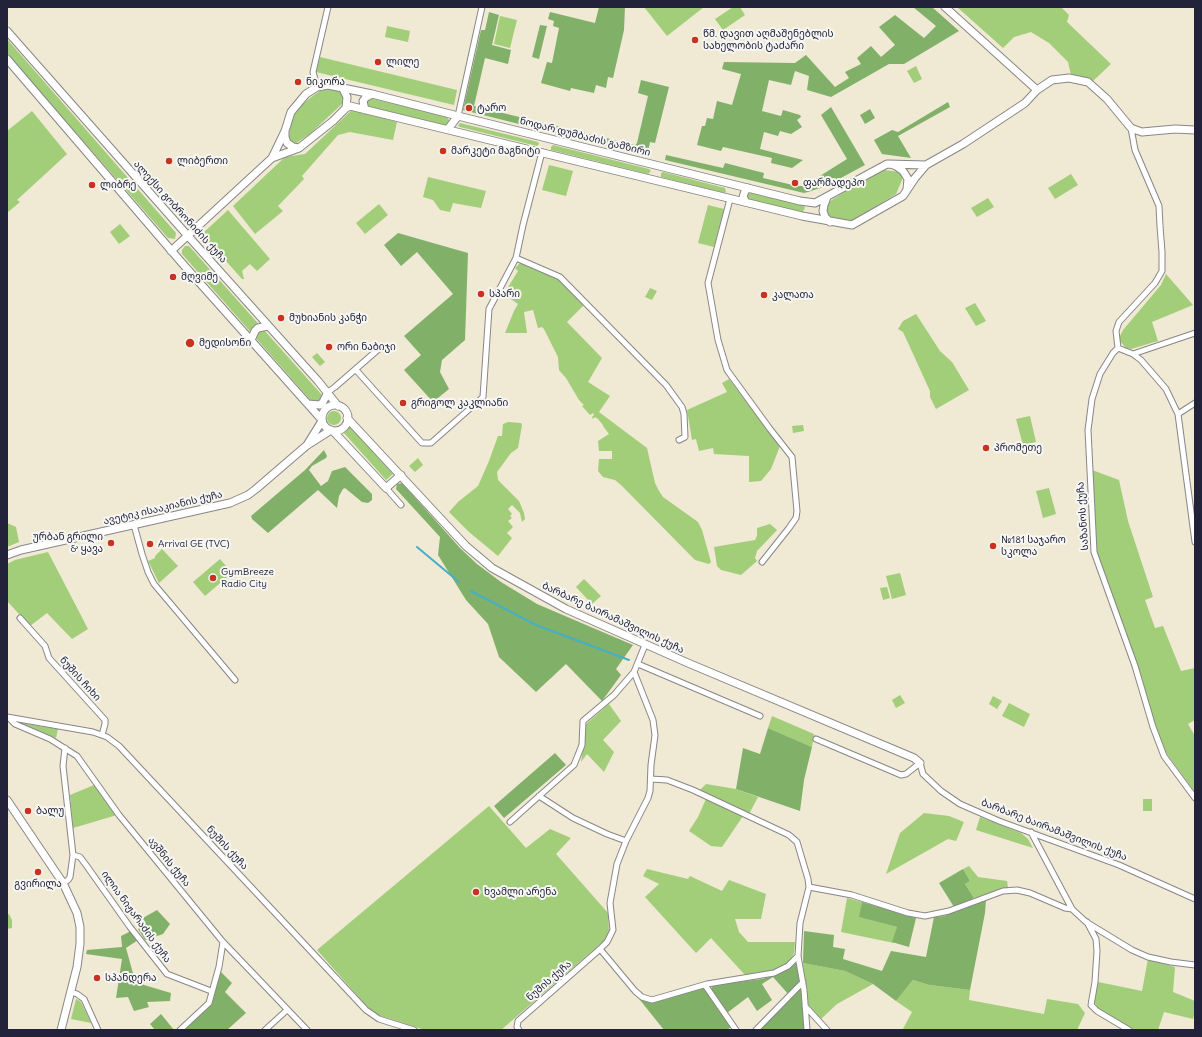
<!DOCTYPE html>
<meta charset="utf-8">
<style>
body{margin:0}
#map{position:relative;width:1202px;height:1037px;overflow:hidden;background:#f0e9d4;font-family:Delius,sans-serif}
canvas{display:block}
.frame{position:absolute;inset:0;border:8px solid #22223b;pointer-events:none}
</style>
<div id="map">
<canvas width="1202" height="1037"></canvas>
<div class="frame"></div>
</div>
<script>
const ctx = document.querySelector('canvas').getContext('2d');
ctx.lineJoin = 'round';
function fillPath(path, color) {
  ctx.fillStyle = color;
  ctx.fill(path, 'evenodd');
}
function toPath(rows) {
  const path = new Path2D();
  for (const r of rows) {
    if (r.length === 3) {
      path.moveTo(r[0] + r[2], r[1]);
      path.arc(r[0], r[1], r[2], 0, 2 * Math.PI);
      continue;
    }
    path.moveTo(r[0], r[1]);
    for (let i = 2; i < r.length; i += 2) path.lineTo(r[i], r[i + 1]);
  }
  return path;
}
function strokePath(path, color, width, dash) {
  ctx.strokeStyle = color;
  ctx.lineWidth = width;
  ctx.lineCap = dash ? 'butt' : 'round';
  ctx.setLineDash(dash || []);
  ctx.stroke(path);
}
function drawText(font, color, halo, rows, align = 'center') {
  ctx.font = font + ' Delius,"Noto Sans Georgian",sans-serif';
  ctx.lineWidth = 4;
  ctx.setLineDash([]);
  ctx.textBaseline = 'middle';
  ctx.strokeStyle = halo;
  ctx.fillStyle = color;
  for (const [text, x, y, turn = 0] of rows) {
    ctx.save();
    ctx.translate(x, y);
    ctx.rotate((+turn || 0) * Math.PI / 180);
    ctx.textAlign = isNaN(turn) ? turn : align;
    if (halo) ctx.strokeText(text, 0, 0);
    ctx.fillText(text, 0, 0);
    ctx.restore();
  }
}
fillPath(toPath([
 [644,7,704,7,667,36],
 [733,7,740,7,745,15,723,30,715,19],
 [957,7,1061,7,1069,15,1067,22,1111,64,1093,81,1071,75,1068,62,1049,43,1031,32,1014,37,1003,48],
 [500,16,517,20,510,48,494,44],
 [387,26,410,31,408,42,385,37],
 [7,39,176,233,175,239,168,238,7,54],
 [320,57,457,90,454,105,316,72],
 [916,66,922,79,914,83,907,71],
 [328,89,335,90,342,93,345,99,343,103,311,133,295,144,292,144,288,139,292,118,303,104,310,98,320,91],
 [369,98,446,116,449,120,448,124,444,126,369,107,366,105,366,100],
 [352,110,397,122,393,140,350,132,338,135,302,176,304,179,278,206,283,211,255,234,233,206,285,157,305,154],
 [32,111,67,154,17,200,20,202,7,213,7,131],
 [460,123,538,142,539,144,537,146,460,127,458,126],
 [553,145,649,169,651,171,648,174,551,150,551,147],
 [549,165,573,171,566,196,542,190],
 [885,170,899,172,902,175,902,180,896,194,853,221,844,222,828,217,825,207,827,203,878,171],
 [663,172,725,188,726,192,724,193,661,177,661,173],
 [1071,174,1078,185,1055,199,1048,188],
 [428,177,486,191,481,208,453,203,450,212,440,210,433,200,423,197],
 [750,192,804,206,805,208,802,213,747,199,747,193],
 [988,198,994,207,977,217,971,208],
 [379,204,388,215,365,234,356,223],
 [708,205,724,209,714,247,698,243],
 [228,210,270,259,257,271,250,264,242,271,244,279,242,279,202,234],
 [120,224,130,236,119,244,110,232],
 [185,246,189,246,322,395,322,400,320,403,313,403,182,254,182,250],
 [520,263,524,264,558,279,584,305,567,322,602,358,588,382,610,396,599,412,647,448,655,483,659,491,663,497,698,522,702,530,711,562,709,564,695,560,621,485,615,480,603,477,598,471,599,459,612,459,612,451,599,451,598,441,609,434,603,426,603,425,598,419,595,417,593,419,592,417,594,415,593,413,590,415,582,406,584,405,579,400,566,378,559,370,558,357,544,329,542,327,538,328,533,310,524,312,527,333,505,333,514,311,518,304,504,294,518,271,515,268],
 [1166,274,1193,305,1152,322,1158,341,1131,349,1126,348,1120,341,1119,338,1123,330,1161,285],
 [650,288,657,291,652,300,645,297],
 [975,303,986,321,976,326,965,308],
 [916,314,940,351,952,362,969,390,936,409,930,397,930,391,903,332,898,329,903,321],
 [317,353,325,362,320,366,312,357],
 [729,379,780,446,771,469,761,481,749,482,749,456,714,454,713,448,699,451,696,439,692,440,687,410,727,392,722,383],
 [334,418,7],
 [1030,416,1036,442,1023,445,1016,419],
 [508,422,521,423,522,425,518,448,511,453,497,472,498,480,519,501,524,513,525,519,522,522,520,513,512,505,508,509,512,514,510,516,512,518,508,521,513,527,507,533,512,538,498,556,469,532,449,512,458,502,478,486,489,461,498,436,502,436,503,424],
 [803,425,804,431,793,433,792,426],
 [351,427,393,474,386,480,344,433,344,430,346,428],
 [418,458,423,465,415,472,409,466],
 [1092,470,1119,480,1128,521,1153,597,1145,600,1155,628,1163,626,1181,671,1195,668,1195,720,1188,724,1195,736,1195,792,1167,754,1153,722,1104,573,1096,550],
 [1049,488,1056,514,1043,518,1036,491],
 [7,523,16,527,19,542,7,547],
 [770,524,777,530,757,551,755,558,757,561,741,575,721,570,717,566,714,547,755,540,757,536,757,528],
 [162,549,178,566,159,583,148,561,155,558,155,556],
 [48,552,88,629,72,639,47,613,30,626,7,601,7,564,15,560],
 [220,559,232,573,205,596,193,582],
 [900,573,906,595,892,599,886,576],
 [584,579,601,596,592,604,576,587],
 [887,587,890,598,883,600,880,588],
 [900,695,905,703,896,708,892,700],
 [993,696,1002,701,997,709,989,704],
 [1009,703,1030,714,1024,727,1002,716],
 [609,704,621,721,603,740,614,752,604,772,587,754,581,762,586,724],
 [772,716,814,734,812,747,768,728],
 [20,723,58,729,56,738],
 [706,784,736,789,758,797,749,814,699,791],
 [94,785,117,815,73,828,70,795],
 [706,799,743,816,722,847,711,846,689,831,698,817],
 [1143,799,1152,799,1152,811,1143,811],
 [489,806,526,848,550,829,571,838,556,854,608,913,609,932,606,939,501,1030,425,1030,375,1014,364,1003,317,950],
 [924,813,949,816,964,822,956,841,948,839,886,874,900,833],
 [980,817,1021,833,1028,839,1033,848,976,830],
 [969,866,978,877,1007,881,1008,888,974,898,965,884,970,881,963,869],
 [647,869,688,879,690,876,722,891,729,880,766,894,761,919,735,919,739,932,748,942,795,942,794,953,791,960,784,966,774,972,746,976,711,938,696,953,645,897,659,884,643,876],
 [847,898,862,902,860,917,897,927,894,943,841,932],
 [9,914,12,920,12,928,7,929,7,915],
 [1148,959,1175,967,1173,992,1195,1001,1195,1012,1193,1019,1164,1012,1158,1030,1135,1030,1112,1019,1099,1009,1094,1002,1098,982,1142,991],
 [803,963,845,971,873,984,837,1004,821,1019,807,1003],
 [913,980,929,985,970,990,969,1000,1044,1014,1047,999,1078,1004,1085,1013,1077,1030,904,1030,903,1029,912,1012,896,1001],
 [76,999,80,1001,82,1004,91,1023,71,1019]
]), '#a2cd79');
fillPath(toPath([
 [599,7,625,7,624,30,613,78,608,77,606,88,596,85,594,93,571,88,570,91,541,83,547,62,552,63,559,28,553,26,554,21,548,19,550,12,595,23],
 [913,7,932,7,959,31,904,64,889,64,831,97,807,90,809,76,795,71,791,85,769,80,762,111,781,116,783,110,800,115,801,117,797,120,802,127,791,134,780,131,778,136,764,132,760,149,803,160,792,168,771,163,772,158,723,147,721,151,697,145,702,126,705,126,707,118,713,119,717,101,732,105,741,74,722,69,724,62,795,63,806,55,835,87,849,78,845,72,861,64,857,58,871,46,881,57,895,45,879,27,895,15,924,38,936,26],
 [489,12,499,15,492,45,511,50,508,64,485,58,474,106,635,145,637,143,648,96,638,93,641,80,669,87,655,143,650,142,647,156,463,110,481,30,485,30],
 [540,25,547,26,539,59,532,57],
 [948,102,950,107,898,136,911,158,882,154,874,140,892,130,898,132],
 [831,107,865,165,826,186,808,192,804,193,665,160,666,155,723,168,725,163,764,173,763,178,797,186,804,186,847,159,821,115],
 [870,109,875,118,865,124,860,115],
 [398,233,468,253,465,340,442,360,440,372,449,389,433,402,404,370,421,355,404,336,453,294,417,252,401,266,384,245],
 [324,450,327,456,326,458,312,466,309,470,321,486,328,481,332,471,345,467,372,494,372,500,368,503,362,502,345,488,343,489,339,496,337,508,318,490,268,533,252,519,251,516,305,470],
 [402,483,460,548,477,564,501,582,537,604,633,645,616,669,621,675,602,701,566,664,536,692,499,657,488,624,466,600,438,555,440,537,396,489,397,484],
 [768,728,812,747,804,780,800,811,736,789,743,748,760,754],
 [555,753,566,765,504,818,494,806],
 [963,869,970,881,965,884,974,898,954,907,939,883],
 [986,900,985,913,970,990,929,985,913,980,896,1001,873,984,845,971,803,963,804,931,834,935,833,947,845,949,843,959,882,971,891,951,926,957,934,917,944,916],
 [862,902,916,918,909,947,892,942,897,927,859,917],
 [157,910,170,924,163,934,145,940,138,929,145,923,143,918],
 [131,931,138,940,126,948,134,977,144,985,171,993,170,1001,147,1002,149,1007,134,1011,128,997,116,998,122,959,86,954,87,950,122,947,121,936],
 [796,963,801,981,789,995,773,977,762,984,772,1000,757,1011,748,997,727,1013,711,989,713,985,762,979,775,975,789,969],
 [221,972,232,983,225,992,246,1013,227,1030,183,1030,210,1005],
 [704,987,731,1027,727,1030,664,1030,640,1000,643,999,653,1001,663,1000],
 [801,987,805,1030,759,1030],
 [161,1014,174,1030,155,1030,150,1024]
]), '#81b069');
strokePath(toPath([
 [417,547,459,582],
 [471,591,536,625,629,660]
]), '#46aec5', 2);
const street = toPath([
 [317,87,313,72,328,7],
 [458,116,482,7],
 [730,199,708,283,718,340,727,370,770,429,792,457,797,511,796,518,789,528,762,562],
 [516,258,523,225,542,152],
 [1118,348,1113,353,1100,374,1092,399,1088,430,1094,552,1135,666,1153,727,1164,756,1195,798],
 [1118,348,1116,331,1119,322,1155,283,1162,271,1162,252,1160,226,1159,206,1135,150,1131,128],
 [1118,348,1133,354,1141,360,1166,389,1178,414,1195,542],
 [1133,354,1195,333],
 [356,370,422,443,431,443,483,397,489,309,516,258,560,277,666,385,682,407,684,414,685,437,679,440],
 [328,392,335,387,381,347],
 [1178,414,1195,403],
 [386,488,401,505],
 [134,525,142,554,148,572,154,584,235,680],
 [20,618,45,646,49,658,105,720,105,724,102,735],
 [638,664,760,716],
 [7,717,93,732,107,737,119,746,366,1010,379,1019,414,1030],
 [10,719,15,724,50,739,77,756,119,815,223,942,307,1030],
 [816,739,901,775,906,774,920,763,923,774,941,791,960,804,999,821,1119,865,1195,899],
 [651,779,667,780,693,790,789,835,797,842,808,879,809,887,800,923,798,956,804,990,807,1030],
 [539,796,573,818,607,834,626,841],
 [510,822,574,765,582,745,583,721,614,695,634,672,645,645],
 [1031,832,1072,909],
 [73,855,80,857,86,865,130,927,167,974,211,991],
 [63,883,68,880,70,877,73,855,63,766,65,748],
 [809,887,852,895,908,913,925,916,949,911,1003,891,1017,890,1030,893,1065,908,1072,909,1086,922,1132,950,1148,957,1171,962,1195,965],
 [1087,922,1096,939,1097,951,1095,982,1091,1005,1097,1011,1129,1030],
 [600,949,635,991,642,997,652,1000,707,984,774,973,788,966,798,956],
 [705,985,736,1030],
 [71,992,77,994,84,999,98,1030],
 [805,1006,827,1030],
 [180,1030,209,1003,219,967,223,942],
 [265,1030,287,1010],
 [519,1030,517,1027,518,1021,600,949,607,942,613,930,610,903,617,864,626,841,648,798,650,791,651,765,655,735,653,720,634,672],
 [756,1030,803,982]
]);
const secondary = toPath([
 [945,7,1037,90],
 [7,31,188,236,318,381,338,406],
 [7,59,182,263,322,420],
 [342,87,347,97,346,108],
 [365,110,363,101,366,97,372,94],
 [448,129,458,116],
 [285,133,285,137,287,143,293,147,298,148],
 [272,158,299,148,333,121,346,108,350,106,802,216,852,225,903,196,915,178,926,165,963,144,1025,103,1037,90,1052,80,1069,78,1088,82,1107,99,1131,128,1136,130,1142,132,1175,129,1195,130],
 [893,165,896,166,903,171,908,179,907,189],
 [827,197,824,205,823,211,825,217,830,222],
 [746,202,743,197,745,191,748,188],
 [171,251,272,158,285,131,291,112,306,94,317,87,328,85,372,94,458,116,800,201,815,203,887,164,926,165],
 [251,340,255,331,258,328,268,326],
 [308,404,320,405,323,402,328,392],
 [335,418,13],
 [347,418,466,546,492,568,566,609,688,663,914,758,920,763],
 [333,431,386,488,401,475],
 [307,445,322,421],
 [7,555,21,550,230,503,248,495,256,489,306,446,331,430],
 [7,800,63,883,77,913,80,927,80,944,77,967,61,1030]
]);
strokePath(street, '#898688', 7);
strokePath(secondary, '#898688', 9);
strokePath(street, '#fff', 5);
strokePath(secondary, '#fff', 7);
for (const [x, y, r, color] of [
 [695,40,4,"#c8321e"],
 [378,62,4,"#c8321e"],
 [298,82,4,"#c8321e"],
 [469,108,4,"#c8321e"],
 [443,151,4,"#c8321e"],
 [169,161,4,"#c8321e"],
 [795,183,4,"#c8321e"],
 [92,185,4,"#c8321e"],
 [173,277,4,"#c8321e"],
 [481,294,4,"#c8321e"],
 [764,295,4,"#c8321e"],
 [281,318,4,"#c8321e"],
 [190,343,5,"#c8321e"],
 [329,347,4,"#c8321e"],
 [403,403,4,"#c8321e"],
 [986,448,4,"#c8321e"],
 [111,543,4,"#c8321e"],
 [150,544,4,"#c8321e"],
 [993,546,4,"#c8321e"],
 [213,578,4,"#c8321e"],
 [28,811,4,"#c8321e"],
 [38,872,4,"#c8321e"],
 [476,892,4,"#c8321e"],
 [97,978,4,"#c8321e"]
]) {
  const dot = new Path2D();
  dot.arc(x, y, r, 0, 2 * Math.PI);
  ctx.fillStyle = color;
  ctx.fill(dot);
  strokePath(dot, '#f6f6f2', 1.5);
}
drawText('10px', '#22223b', '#f6f6f2', [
 ["წმ. დავით აღმაშენებლის",703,34],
 ["სახელობის ტაძარი",703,46],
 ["ლილე",386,62],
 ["ნიკორა",306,82],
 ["ტარო",477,108],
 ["მარკეტი მაგნიტი",451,151],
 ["ლიბერთი",177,161],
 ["ფარმადეპო",803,183],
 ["ლიბრე",100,185],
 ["მღვიმე",181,277],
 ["სპარი",489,294],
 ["კალათა",772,295],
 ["მუხიანის კანჭი",289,318],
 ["მედისონი",199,343],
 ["ორი ნაბიჯი",337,347],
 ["გრიგოლ კაკლიანი",411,403],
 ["პრომეთე",994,448],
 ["ურბან გრილი",103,537,"right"],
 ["& ყავა",103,549,"right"],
 ["№181 საჯარო",1001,540],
 ["სკოლა",1001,552],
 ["Arrival GE (TVC)",158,544],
 ["GymBreeze",221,572],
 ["Radio City",221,584],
 ["ბალუ",36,811],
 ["გვირილა",38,884,"center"],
 ["ხვამლი არენა",484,892],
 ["სპანდერა",105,978]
], 'left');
drawText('10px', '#22223b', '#f6f6f2', [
 ["ნოდარ დუმბაძის გამზირი",585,137,14],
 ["ალექსი გობრონიძის ქუჩა",180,212,48],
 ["ავეტიკ ისააკიანის ქუჩა",163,508,-13],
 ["საზანოს ქუჩა",1083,516,-94],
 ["ბარბარე ბაირამაშვილის ქუჩა",613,618,25],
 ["ნუშის ჩიხი",80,679,48],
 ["ბარბარე ბაირამაშვილის ქუჩა",1054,830,21],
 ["ნუშის ქუჩა",227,848,47],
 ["ავშნის ქუჩა",169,862,51],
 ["ილია ნიჟარაძის ქუჩა",136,917,54],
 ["ნუშის ქუჩა",549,981,-41]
]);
</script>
